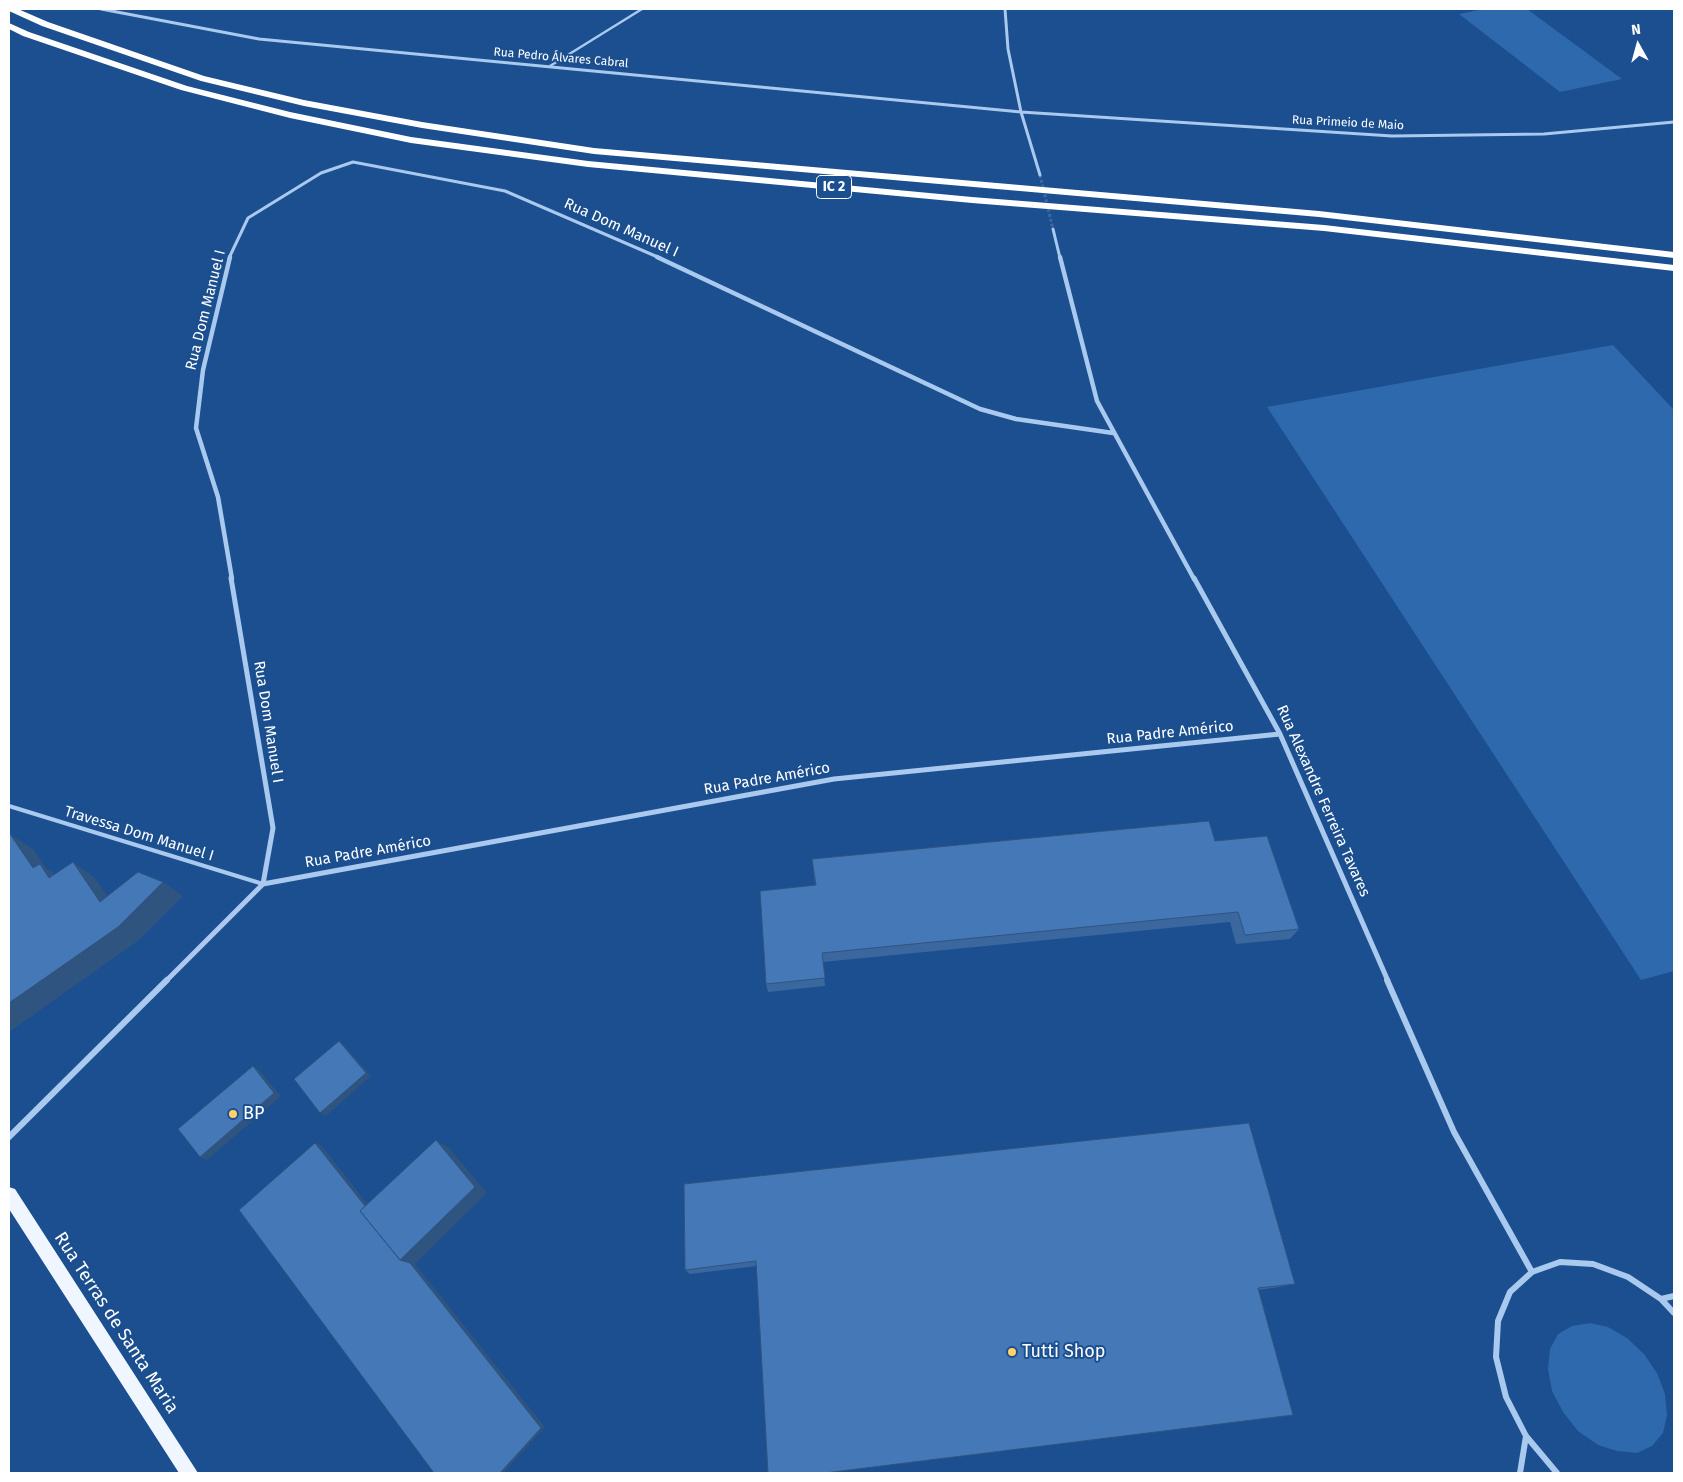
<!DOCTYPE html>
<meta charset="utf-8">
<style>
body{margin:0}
#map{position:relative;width:1683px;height:1482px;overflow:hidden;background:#1b4f8f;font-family:"Fira Sans",sans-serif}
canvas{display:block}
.frame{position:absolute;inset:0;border:10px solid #fff;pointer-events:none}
.north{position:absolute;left:1613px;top:20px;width:50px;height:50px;-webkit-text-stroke:4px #1b4f8f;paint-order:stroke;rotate:353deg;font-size:14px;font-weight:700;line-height:20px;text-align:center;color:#fff}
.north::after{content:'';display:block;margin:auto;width:18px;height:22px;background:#fff;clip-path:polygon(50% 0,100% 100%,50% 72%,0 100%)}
</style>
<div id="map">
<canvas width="1683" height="1482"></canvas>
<div class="frame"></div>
<div class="north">N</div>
</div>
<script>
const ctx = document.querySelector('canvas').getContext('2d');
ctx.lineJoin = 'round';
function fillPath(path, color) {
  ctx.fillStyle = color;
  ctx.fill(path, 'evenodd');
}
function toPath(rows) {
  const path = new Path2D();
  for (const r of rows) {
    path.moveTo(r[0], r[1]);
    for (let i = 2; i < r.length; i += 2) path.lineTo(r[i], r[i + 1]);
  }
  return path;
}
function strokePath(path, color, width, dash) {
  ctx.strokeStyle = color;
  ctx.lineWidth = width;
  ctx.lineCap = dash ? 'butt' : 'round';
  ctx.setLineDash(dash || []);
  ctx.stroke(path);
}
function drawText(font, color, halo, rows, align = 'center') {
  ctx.font = font + ' "Fira Sans",sans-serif';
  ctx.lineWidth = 4;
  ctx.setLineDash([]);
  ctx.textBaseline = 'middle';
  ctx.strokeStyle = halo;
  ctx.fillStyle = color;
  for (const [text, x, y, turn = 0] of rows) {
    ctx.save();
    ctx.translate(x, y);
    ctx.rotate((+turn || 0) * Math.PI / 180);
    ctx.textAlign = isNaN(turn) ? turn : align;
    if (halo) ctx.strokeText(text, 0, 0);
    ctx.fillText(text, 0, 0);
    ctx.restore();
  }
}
fillPath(toPath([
 [1484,9,1527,9,1622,79,1560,92,1459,14],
 [1613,345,1674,410,1674,971,1641,980,1267,407],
 [1590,1323,1608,1327,1627,1338,1644,1354,1657,1373,1665,1394,1667,1415,1663,1433,1652,1446,1637,1453,1617,1451,1598,1445,1578,1431,1563,1412,1552,1391,1548,1369,1550,1349,1558,1334,1572,1326]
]), '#2e69ad');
strokePath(toPath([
 [1040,175,1053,229]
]), '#3d69a0', 3, [3, 2]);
strokePath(toPath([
 [550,66,642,9]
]), '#a9c9ee', 2.5);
strokePath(toPath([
 [9,806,263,884]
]), '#a9c9ee', 4);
strokePath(toPath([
 [101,9,259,39,1021,112,1392,136,1544,134,1674,122],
 [1005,9,1008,49,1021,112,1040,175],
 [1053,229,1060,258],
 [229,258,248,218,321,173,353,162,505,191,660,258]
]), '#a9c9ee', 3);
strokePath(toPath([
 [230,257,203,370,196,428,218,497,232,579],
 [657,257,980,409,1016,419,1113,433],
 [1060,257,1097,401,1194,579]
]), '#a9c9ee', 4.5);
strokePath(toPath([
 [1194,578,1280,734,1388,981],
 [263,884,834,779,1280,734],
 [166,981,263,884,273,828,231,578]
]), '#a9c9ee', 5);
strokePath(toPath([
 [1387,980,1454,1132,1532,1272],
 [9,1137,167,980],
 [1661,1299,1674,1296],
 [1520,1473,1526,1436],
 [1557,1473,1526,1436,1506,1397,1496,1357,1498,1321,1510,1292,1532,1272,1560,1262,1593,1264,1628,1277,1661,1299,1674,1313]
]), '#a9c9ee', 6);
fillPath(toPath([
 [9,1187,15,1189,198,1473,179,1473,9,1209,9,1187]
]), '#f0f6ff');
fillPath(toPath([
 [9,9,18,9,48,22,204,76,304,100,422,122,594,148,1319,211,1674,252,1674,258,1319,217,594,154,422,128,304,106,201,81,42,26,9,11,9,9],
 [9,23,29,32,187,86,290,112,411,137,588,161,972,197,1324,225,1674,265,1674,271,1324,231,972,203,588,167,411,143,290,118,181,90,23,36,9,29,9,23]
]), '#fff');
fillPath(toPath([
 [1215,841,1299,929,1290,939,1236,944,1230,922,823,962,825,986,768,992,766,984,815,885,812,859],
 [684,1184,1295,1284,1279,1287,1258,1290,757,1266,690,1274,685,1270]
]), '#3a679d');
fillPath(toPath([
 [10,834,33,849,47,869,62,879,72,893,33,868],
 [73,862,94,877,122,916,100,902],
 [163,882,183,896,139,940,9,1032,9,1003],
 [339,1041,344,1045,371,1076,326,1116,320,1113],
 [253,1066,259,1070,281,1096,207,1160,200,1157],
 [436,1140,449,1148,487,1193,415,1264,545,1427,503,1473,500,1473,400,1260,315,1143,321,1145,406,1253]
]), '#305480');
const building = toPath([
 [1209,821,1215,841,1267,836,1299,929,1245,935,1238,912,822,953,825,978,766,984,760,891,816,885,812,859,1209,821],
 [9,833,10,834,33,868,40,864,49,878,73,862,100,902,138,872,163,882,118,927,9,1003,9,833],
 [339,1041,366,1073,320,1113,294,1079,339,1041],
 [253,1066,274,1093,200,1157,178,1129,253,1066],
 [1249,1123,1295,1284,1258,1288,1293,1415,825,1473,768,1473,756,1261,685,1270,684,1184,1249,1123],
 [436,1140,475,1187,400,1260,360,1211,436,1140],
 [315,1143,365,1206,360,1211,400,1260,410,1263,541,1428,500,1473,434,1473,239,1210,315,1143]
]);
fillPath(building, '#4478b7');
strokePath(building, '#305480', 1);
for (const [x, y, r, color] of [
 [233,1114,5,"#ffd166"],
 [1012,1352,5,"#ffd166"]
]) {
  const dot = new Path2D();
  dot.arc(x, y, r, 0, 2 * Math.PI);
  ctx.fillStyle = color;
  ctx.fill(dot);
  strokePath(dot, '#1b4f8f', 2);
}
drawText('12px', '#fff', '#1b4f8f', [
 ["Rua Pedro Álvares Cabral",561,58,5],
 ["Rua Primeio de Maio",1348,123,3]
]);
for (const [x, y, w] of [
 [834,187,35]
]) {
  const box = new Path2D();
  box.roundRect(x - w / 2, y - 11.5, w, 23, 4);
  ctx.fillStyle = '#1b4f8f';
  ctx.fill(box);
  strokePath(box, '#fff', 1);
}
drawText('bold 14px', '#fff', null, [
 ["IC 2",834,187]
]);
drawText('15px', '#fff', '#1b4f8f', [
 ["Rua Dom Manuel I",621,228,24],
 ["Rua Dom Manuel I",206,310,-76],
 ["Rua Dom Manuel I",268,722,81],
 ["Rua Padre Américo",1170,733,-6],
 ["Rua Padre Américo",767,779,-10],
 ["Rua Alexandre Ferreira Tavares",1323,801,66],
 ["Travessa Dom Manuel I",139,834,17],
 ["Rua Padre Américo",368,852,-10]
]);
drawText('18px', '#fff', '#1b4f8f', [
 ["BP",243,1114],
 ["Tutti Shop",1022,1352]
], 'left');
drawText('18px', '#fff', '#1b4f8f', [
 ["Rua Terras de Santa Maria",116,1323,57]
]);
</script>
